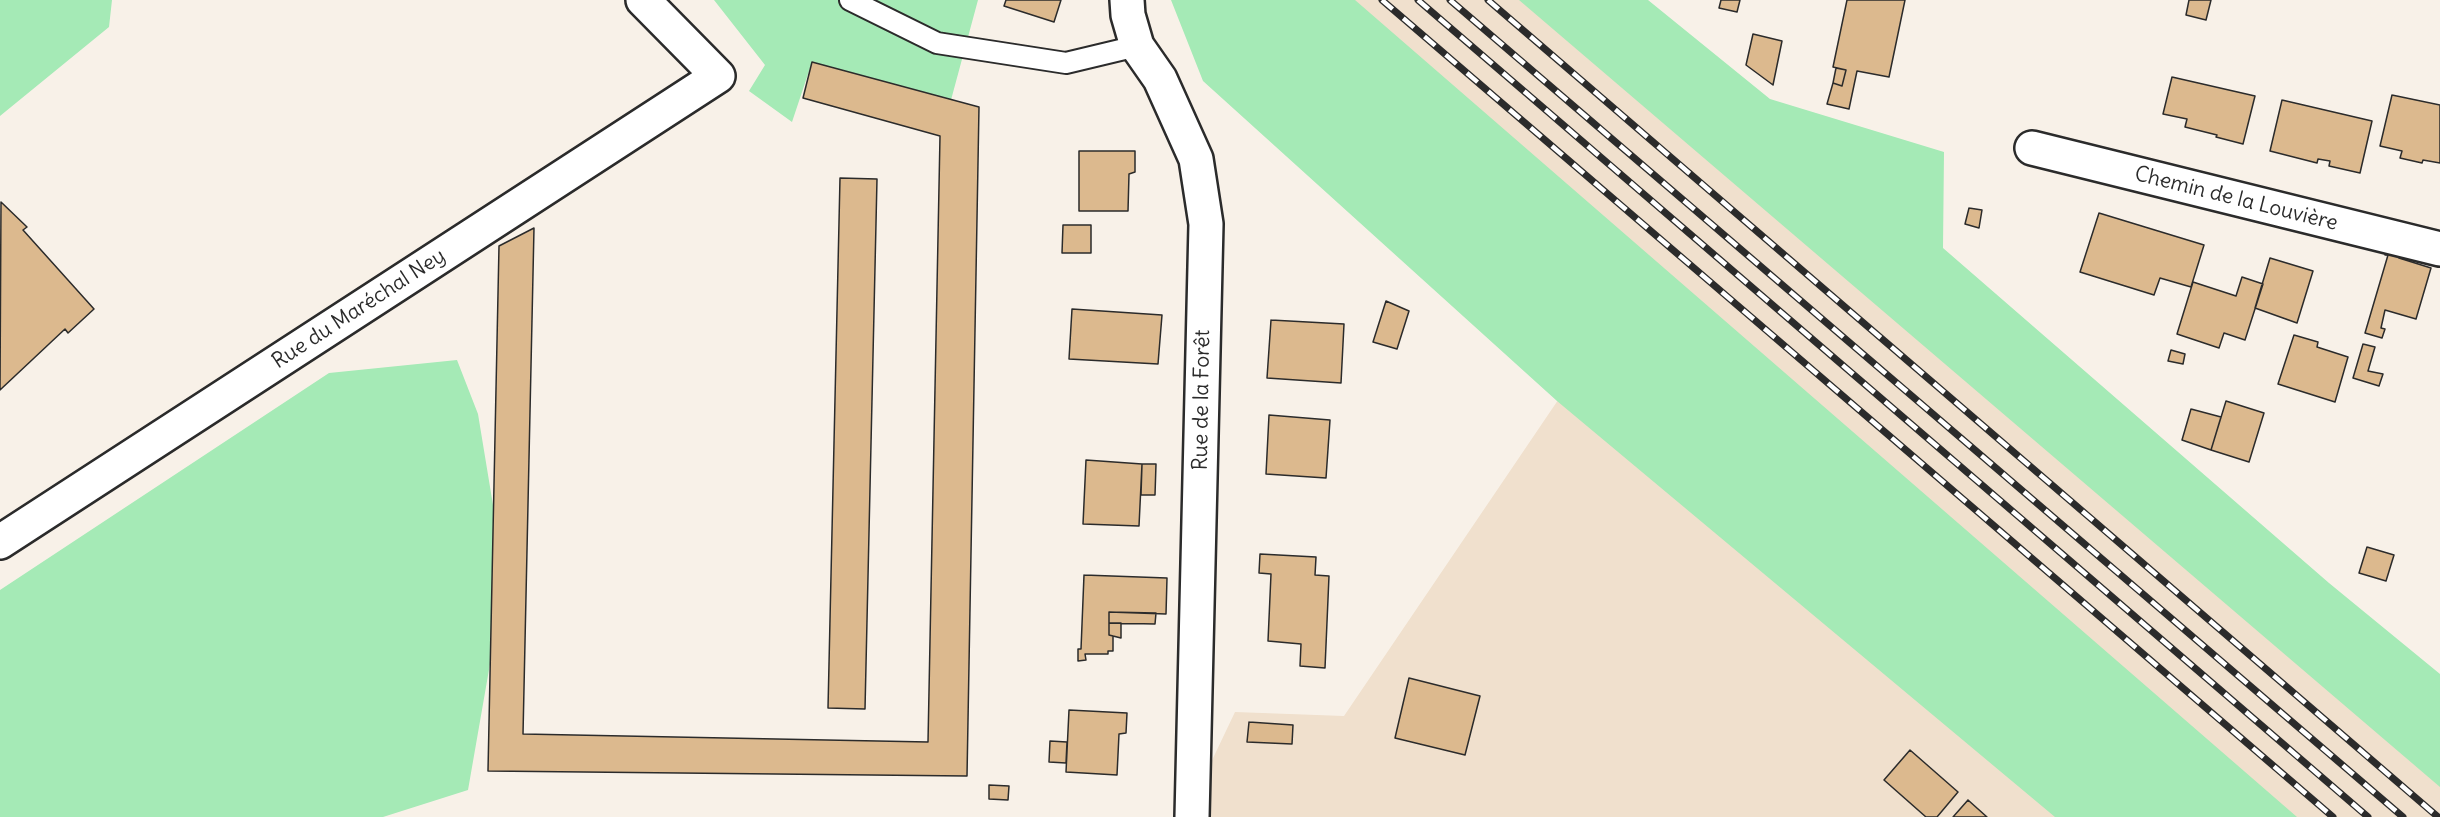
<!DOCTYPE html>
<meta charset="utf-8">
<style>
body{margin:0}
canvas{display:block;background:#f8f1e8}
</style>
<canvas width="2440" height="817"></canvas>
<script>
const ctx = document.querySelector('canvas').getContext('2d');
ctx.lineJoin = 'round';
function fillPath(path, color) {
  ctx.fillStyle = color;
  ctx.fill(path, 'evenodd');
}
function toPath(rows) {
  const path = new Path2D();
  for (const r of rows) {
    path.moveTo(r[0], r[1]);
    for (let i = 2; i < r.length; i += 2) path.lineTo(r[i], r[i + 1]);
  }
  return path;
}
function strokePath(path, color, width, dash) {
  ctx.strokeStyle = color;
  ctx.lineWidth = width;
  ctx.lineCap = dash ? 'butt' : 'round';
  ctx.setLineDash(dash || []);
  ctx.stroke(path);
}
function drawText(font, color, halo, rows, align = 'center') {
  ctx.font = font + ' Delius,sans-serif';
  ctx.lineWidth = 6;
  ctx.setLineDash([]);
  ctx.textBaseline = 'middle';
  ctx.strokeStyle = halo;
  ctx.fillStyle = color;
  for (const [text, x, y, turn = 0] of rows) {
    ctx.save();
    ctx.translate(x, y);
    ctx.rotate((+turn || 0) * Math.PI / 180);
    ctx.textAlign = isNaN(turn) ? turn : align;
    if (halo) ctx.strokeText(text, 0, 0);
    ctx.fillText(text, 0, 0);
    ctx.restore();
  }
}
fillPath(toPath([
 [1296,0,1533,0,2440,786,2440,817,1185,817,1235,712,1344,716,1636,285]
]), '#f0e0cd');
fillPath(toPath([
 [0,0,112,0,109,27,0,116],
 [714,0,978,0,951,100,812,62,792,122,749,91,765,65],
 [1171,0,1355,0,2297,817,2055,817,1557,401,1203,81],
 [1519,0,1648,0,1770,99,1944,152,1943,248,2329,583,2440,674,2440,787],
 [457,360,478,414,505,578,468,790,383,817,0,817,0,590,329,373]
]), '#a5eab6');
const building = toPath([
 [1006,0,1061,0,1054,22,1004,6,1006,0],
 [1721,0,1740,0,1737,12,1719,8,1721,0],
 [1847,0,1905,0,1889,77,1857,71,1849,109,1827,104,1833,83,1842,86,1846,70,1833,67,1847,0],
 [2189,0,2211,0,2206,20,2186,15,2189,0],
 [1753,34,1782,41,1773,85,1746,65,1753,34],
 [812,62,979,107,967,776,488,771,499,246,534,228,523,734,928,742,940,136,803,98,812,62],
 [1836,68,1846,70,1842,86,1833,83,1836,68],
 [2172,77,2255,96,2243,144,2216,137,2217,135,2185,127,2187,119,2163,114,2172,77],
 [2392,95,2440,105,2440,163,2423,160,2422,163,2400,158,2402,151,2380,146,2392,95],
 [2282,100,2372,121,2360,173,2329,166,2330,161,2318,159,2317,163,2270,151,2282,100],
 [1079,151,1135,151,1135,172,1129,174,1128,211,1079,211,1079,151],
 [840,178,877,179,865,709,828,708,840,178],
 [1,202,27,227,23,230,94,309,68,333,65,329,0,390,1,202],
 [1969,208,1982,210,1979,228,1965,224,1969,208],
 [2099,213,2204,245,2191,287,2160,278,2154,295,2080,272,2099,213],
 [1063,225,1091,225,1091,253,1062,253,1063,225],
 [2389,244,2404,247,2399,258,2431,268,2416,319,2385,310,2381,328,2385,329,2382,338,2365,333,2388,255,2385,255,2389,244],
 [2270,258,2313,271,2297,323,2255,308,2270,258],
 [2242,277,2263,284,2245,340,2224,333,2219,348,2177,334,2193,282,2236,296,2242,277],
 [1386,301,1409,311,1397,349,1373,342,1386,301],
 [1072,309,1162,315,1158,364,1069,359,1072,309],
 [1271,320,1344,324,1341,383,1267,378,1271,320],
 [2294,335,2318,342,2317,347,2348,357,2335,402,2278,384,2294,335],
 [2363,344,2375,347,2368,371,2383,374,2379,386,2353,378,2363,344],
 [2171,350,2185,354,2183,364,2168,361,2171,350],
 [2226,401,2264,413,2249,462,2211,450,2226,401],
 [2191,409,2221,417,2211,450,2182,440,2191,409],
 [1269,415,1330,420,1326,478,1266,474,1269,415],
 [1086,460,1142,464,1139,526,1083,524,1086,460],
 [1142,464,1156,464,1155,495,1141,495,1142,464],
 [2367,547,2394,555,2386,581,2359,573,2367,547],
 [1260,554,1316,557,1315,575,1329,576,1325,668,1300,666,1301,644,1268,641,1271,574,1259,573,1260,554],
 [1084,575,1167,578,1166,614,1109,612,1109,635,1113,636,1113,651,1108,651,1108,654,1085,654,1086,660,1078,661,1078,649,1081,649,1084,575],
 [1109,612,1156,613,1155,624,1109,623,1109,612],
 [1109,623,1121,623,1121,638,1109,635,1109,623],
 [1409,678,1480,696,1465,755,1395,738,1409,678],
 [1069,710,1127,713,1126,733,1119,734,1117,775,1066,772,1069,710],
 [1249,722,1293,725,1292,744,1247,742,1249,722],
 [1050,741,1067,742,1066,763,1049,762,1050,741],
 [1910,750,1958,792,1937,817,1926,817,1884,780,1910,750],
 [989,785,1009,786,1008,800,989,799,989,785],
 [1968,800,1987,817,1953,817,1968,800]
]);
fillPath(building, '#dcb98e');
strokePath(building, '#2b2b2b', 1.5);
const service = toPath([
 [850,0,937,43,1066,63,1137,46]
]);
const minor = toPath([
 [1127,0,1128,15,1137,46,1160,79,1196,159,1206,224,1192,817],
 [2032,148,2440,249],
 [0,542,718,76,643,0]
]);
strokePath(service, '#2b2b2b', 24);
strokePath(minor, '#2b2b2b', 38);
strokePath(service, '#fff', 20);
strokePath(minor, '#fff', 33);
const rail = toPath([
 [1382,0,2333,817],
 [1418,0,2368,817],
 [1450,0,2403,817],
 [1488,0,2438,817]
]);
strokePath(rail, '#2b2b2b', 7);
strokePath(rail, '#fff', 4.5, [14]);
drawText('21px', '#2b2b2b', '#fff', [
 ["Chemin de la Louvière",2236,199,14],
 ["Rue du Maréchal Ney",359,309,-33],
 ["Rue de la Forêt",1202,400,-89]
]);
</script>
